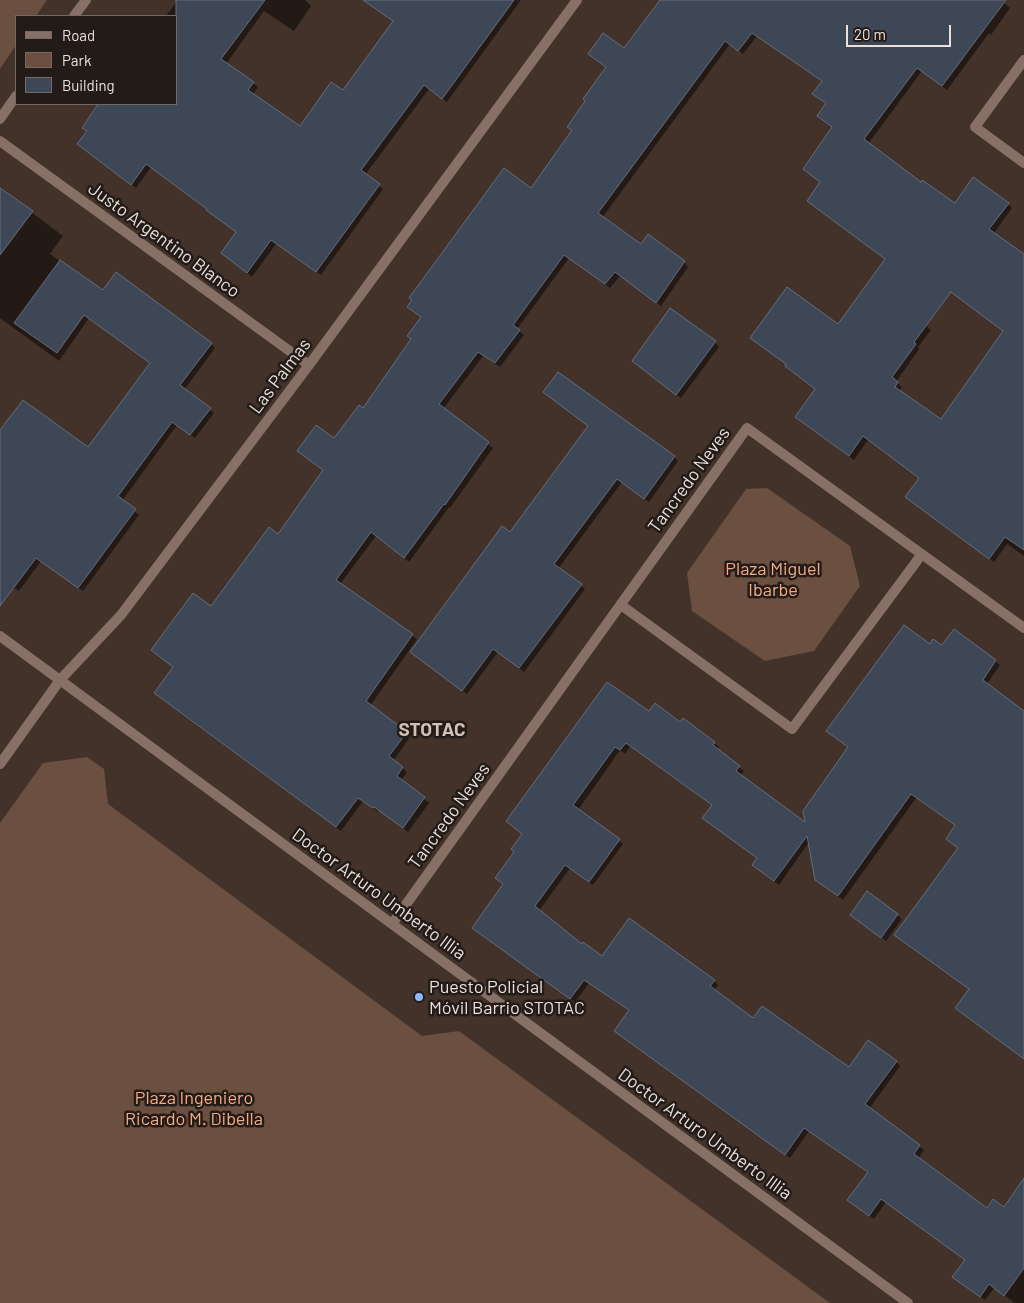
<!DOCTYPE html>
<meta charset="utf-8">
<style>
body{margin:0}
#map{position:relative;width:1024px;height:1303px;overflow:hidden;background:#423229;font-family:Barlow,sans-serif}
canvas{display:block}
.legend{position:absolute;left:15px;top:15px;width:162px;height:90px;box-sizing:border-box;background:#231b17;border:1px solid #736a65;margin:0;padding:6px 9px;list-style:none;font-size:15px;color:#ebe0da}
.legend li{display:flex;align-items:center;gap:10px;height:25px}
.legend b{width:25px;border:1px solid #736a65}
.scale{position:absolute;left:846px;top:25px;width:105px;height:22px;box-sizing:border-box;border:2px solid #ebe0da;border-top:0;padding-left:6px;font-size:15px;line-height:18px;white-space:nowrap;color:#ebe0da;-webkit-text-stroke:4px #231b17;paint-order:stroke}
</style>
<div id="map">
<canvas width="1024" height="1303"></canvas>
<ul class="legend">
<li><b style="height:6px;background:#877166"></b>Road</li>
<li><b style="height:14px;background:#6b4f40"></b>Park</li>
<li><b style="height:14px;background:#3e4756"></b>Building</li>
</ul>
<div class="scale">20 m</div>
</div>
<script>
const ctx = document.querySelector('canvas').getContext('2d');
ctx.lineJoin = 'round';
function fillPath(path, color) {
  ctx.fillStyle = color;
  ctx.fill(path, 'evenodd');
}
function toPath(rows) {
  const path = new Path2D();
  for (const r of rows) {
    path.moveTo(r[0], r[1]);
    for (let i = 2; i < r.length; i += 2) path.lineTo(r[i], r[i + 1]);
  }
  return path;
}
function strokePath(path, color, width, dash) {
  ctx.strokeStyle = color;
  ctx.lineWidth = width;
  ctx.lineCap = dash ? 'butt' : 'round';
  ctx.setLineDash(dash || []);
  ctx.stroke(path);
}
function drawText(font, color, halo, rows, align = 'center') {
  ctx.font = font + ' Barlow,sans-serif';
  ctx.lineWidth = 5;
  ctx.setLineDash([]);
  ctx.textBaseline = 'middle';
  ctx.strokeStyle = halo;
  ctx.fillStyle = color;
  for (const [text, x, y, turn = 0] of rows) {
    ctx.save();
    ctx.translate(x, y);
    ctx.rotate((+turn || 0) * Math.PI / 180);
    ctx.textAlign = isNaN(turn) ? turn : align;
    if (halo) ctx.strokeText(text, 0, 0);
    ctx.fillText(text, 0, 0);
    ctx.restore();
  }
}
fillPath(toPath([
 [0,0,47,0,36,16,16,16,16,45,0,69],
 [767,488,850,546,860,586,814,651,765,661,692,611,687,573,746,489],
 [87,757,104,769,108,804,422,1036,459,1031,830,1303,0,1303,0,823,43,763]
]), '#6b4f40');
fillPath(toPath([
 [178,0,305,0,311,6,294,31,264,11,226,64,258,87,253,94,300,127,343,92,394,22,380,11,388,0,521,0,447,102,429,89,365,175,383,189,321,275,276,244,252,277,222,253,237,233,208,210,151,167,136,188,83,149,88,132,83,128,100,104,176,104,176,16,166,16],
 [669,0,1001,0,1010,8,991,35,989,33,947,90,922,71,868,144,921,183,955,204,1008,204,1012,208,994,233,1024,256,1024,335,952,285,924,324,931,330,918,347,919,349,896,382,902,387,899,391,941,421,1024,398,1024,556,1007,544,994,562,911,501,906,497,920,478,868,440,854,460,801,421,816,390,786,366,838,326,886,260,808,201,821,183,804,169,833,128,827,104,814,94,823,82,757,36,743,54,730,44,602,218,641,245,684,262,688,267,661,306,620,276,610,288,569,258,517,329,524,335,500,367,483,356,443,409,493,448,450,508,449,507,409,562,376,536,340,584,417,639,370,706,410,737,393,761,407,772,401,781,429,803,408,832,379,810,378,812,363,801,341,831,160,698,156,693,174,668,152,650,212,608,278,536,324,470,334,440,363,410,532,189,573,131,607,68,594,58,625,50],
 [3,191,63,236,50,254,103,292,211,344,215,348,184,390,214,413,195,438,177,425,122,501,139,515,83,591,41,561,19,591,0,578,0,433,88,449,151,363,89,318,59,361,0,318,0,196],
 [715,342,719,347,681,398,638,365],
 [589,426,674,457,678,461,649,502,622,482,558,569,585,589,524,672,498,652,467,694,412,652,511,534],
 [954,631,1000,665,987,684,1024,712,1024,1055,1019,1055,961,1012,957,1008,970,990,900,939,959,849,947,839,956,826,916,798,843,900,816,880,809,842,779,885,753,865,758,858,713,806,630,746,625,754,620,750,578,810,623,844,593,885,570,868,539,911,582,946,602,957,714,981,718,985,714,990,754,1020,849,1068,896,1062,900,1066,869,1109,924,1150,918,1159,988,1210,1004,1209,1024,1204,1024,1303,1015,1303,994,1288,985,1300,958,1281,966,1260,886,1202,874,1219,853,1204,848,1200,869,1173,809,1131,790,1158,620,1035,630,1011,589,983,575,1002,478,932,504,884,523,834,507,821,649,713,680,724,714,743,719,747,717,750,744,771,740,776,806,825,849,748,828,731,930,646,942,646],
 [851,915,897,915,902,919,886,941]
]), '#0007');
const building = toPath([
 [176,0,265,0,221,59,254,82,248,90,300,126,331,82,343,90,393,21,363,0,514,0,442,99,424,85,361,170,380,184,316,272,271,240,247,273,221,253,236,232,206,210,207,209,146,164,131,185,77,144,87,131,82,128,98,104,176,104,176,0],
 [660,0,1006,0,942,86,917,68,864,139,921,182,922,180,955,203,973,177,1009,203,989,229,1024,254,1024,550,1005,537,989,559,905,497,919,478,863,436,849,456,795,417,815,389,785,366,786,364,750,338,787,287,838,324,885,259,807,201,820,182,803,169,832,127,817,116,826,103,812,94,822,81,752,33,738,51,725,41,598,213,641,244,648,234,685,261,656,303,615,272,605,284,564,255,513,325,520,330,495,363,478,352,439,404,489,442,445,505,444,504,404,558,371,532,336,580,413,634,366,701,407,732,389,756,403,767,397,776,425,797,403,828,374,807,373,808,358,798,336,827,154,693,173,667,151,650,193,593,211,606,269,527,278,534,323,470,297,451,316,425,334,438,359,405,363,408,411,339,407,336,421,317,407,307,412,300,409,298,504,168,531,188,572,130,567,127,585,101,583,99,606,67,588,54,603,33,624,48,660,0],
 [951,292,1003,331,941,419,895,387,898,382,892,377,916,344,914,342,951,292],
 [0,188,33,211,0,255,0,188],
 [60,260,103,290,116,272,212,343,180,385,211,408,190,435,172,422,118,496,136,509,78,588,36,558,0,606,0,430,23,400,88,447,150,363,84,315,57,353,14,323,60,260],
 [670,308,716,341,676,395,632,361,670,308],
 [558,372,675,456,644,499,617,479,554,564,582,584,519,668,493,649,462,691,410,652,502,526,510,532,588,426,543,392,558,372],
 [904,625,930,644,933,639,942,645,954,629,996,660,983,680,1024,711,1024,1059,955,1008,969,989,894,935,958,848,946,839,955,825,911,794,838,896,815,880,807,836,774,881,752,865,757,858,702,818,712,805,626,743,620,750,615,747,573,805,620,839,589,882,565,865,535,906,582,944,583,942,602,956,629,918,715,980,710,986,753,1018,762,1006,849,1067,868,1040,897,1061,865,1104,920,1145,914,1154,987,1208,993,1199,1004,1207,1024,1178,1024,1268,1004,1296,989,1284,980,1297,952,1277,965,1260,881,1199,869,1216,847,1200,868,1172,804,1128,785,1155,614,1031,629,1010,584,980,570,999,472,928,503,884,495,878,514,852,511,849,522,834,506,821,607,682,649,711,655,703,680,722,683,718,715,742,713,745,740,766,736,771,805,822,803,811,848,747,826,731,904,625],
 [867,891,898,914,881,938,850,915,867,891]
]);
fillPath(building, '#3e4756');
strokePath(building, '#646d7e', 1);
strokePath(toPath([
 [74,16,86,0],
 [1024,60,975,127,1024,163],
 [0,119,16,96],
 [0,141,309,365],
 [621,605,792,729,922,554],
 [0,636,908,1303],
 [0,764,60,680,121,615,309,365,577,0],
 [392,924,747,428,1024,628]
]), '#877166', 10);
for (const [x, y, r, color] of [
 [419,997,5,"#90b8fd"]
]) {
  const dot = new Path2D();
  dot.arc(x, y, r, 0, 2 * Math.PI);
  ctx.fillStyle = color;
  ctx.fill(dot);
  strokePath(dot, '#231b17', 2);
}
drawText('18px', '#ebe0da', '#231b17', [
 ["Justo Argentino Blanco",164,240,36],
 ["Las Palmas",280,376,-53],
 ["Tancredo Neves",689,480,-54],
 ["Tancredo Neves",449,816,-54],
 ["Doctor Arturo Umberto Illia",379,894,36],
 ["Doctor Arturo Umberto Illia",705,1134,36]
]);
drawText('18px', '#f4aa82', '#231b17', [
 ["Plaza Miguel",773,569],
 ["Ibarbe",773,590],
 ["Plaza Ingeniero",194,1098],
 ["Ricardo M. Dibella",194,1119]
]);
drawText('18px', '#ebe0da', '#231b17', [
 ["Puesto Policial",429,987],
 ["Móvil Barrio STOTAC",429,1008]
], 'left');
drawText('bold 19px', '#d4bfb4', '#231b17', [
 ["STOTAC",432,730]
]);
</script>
